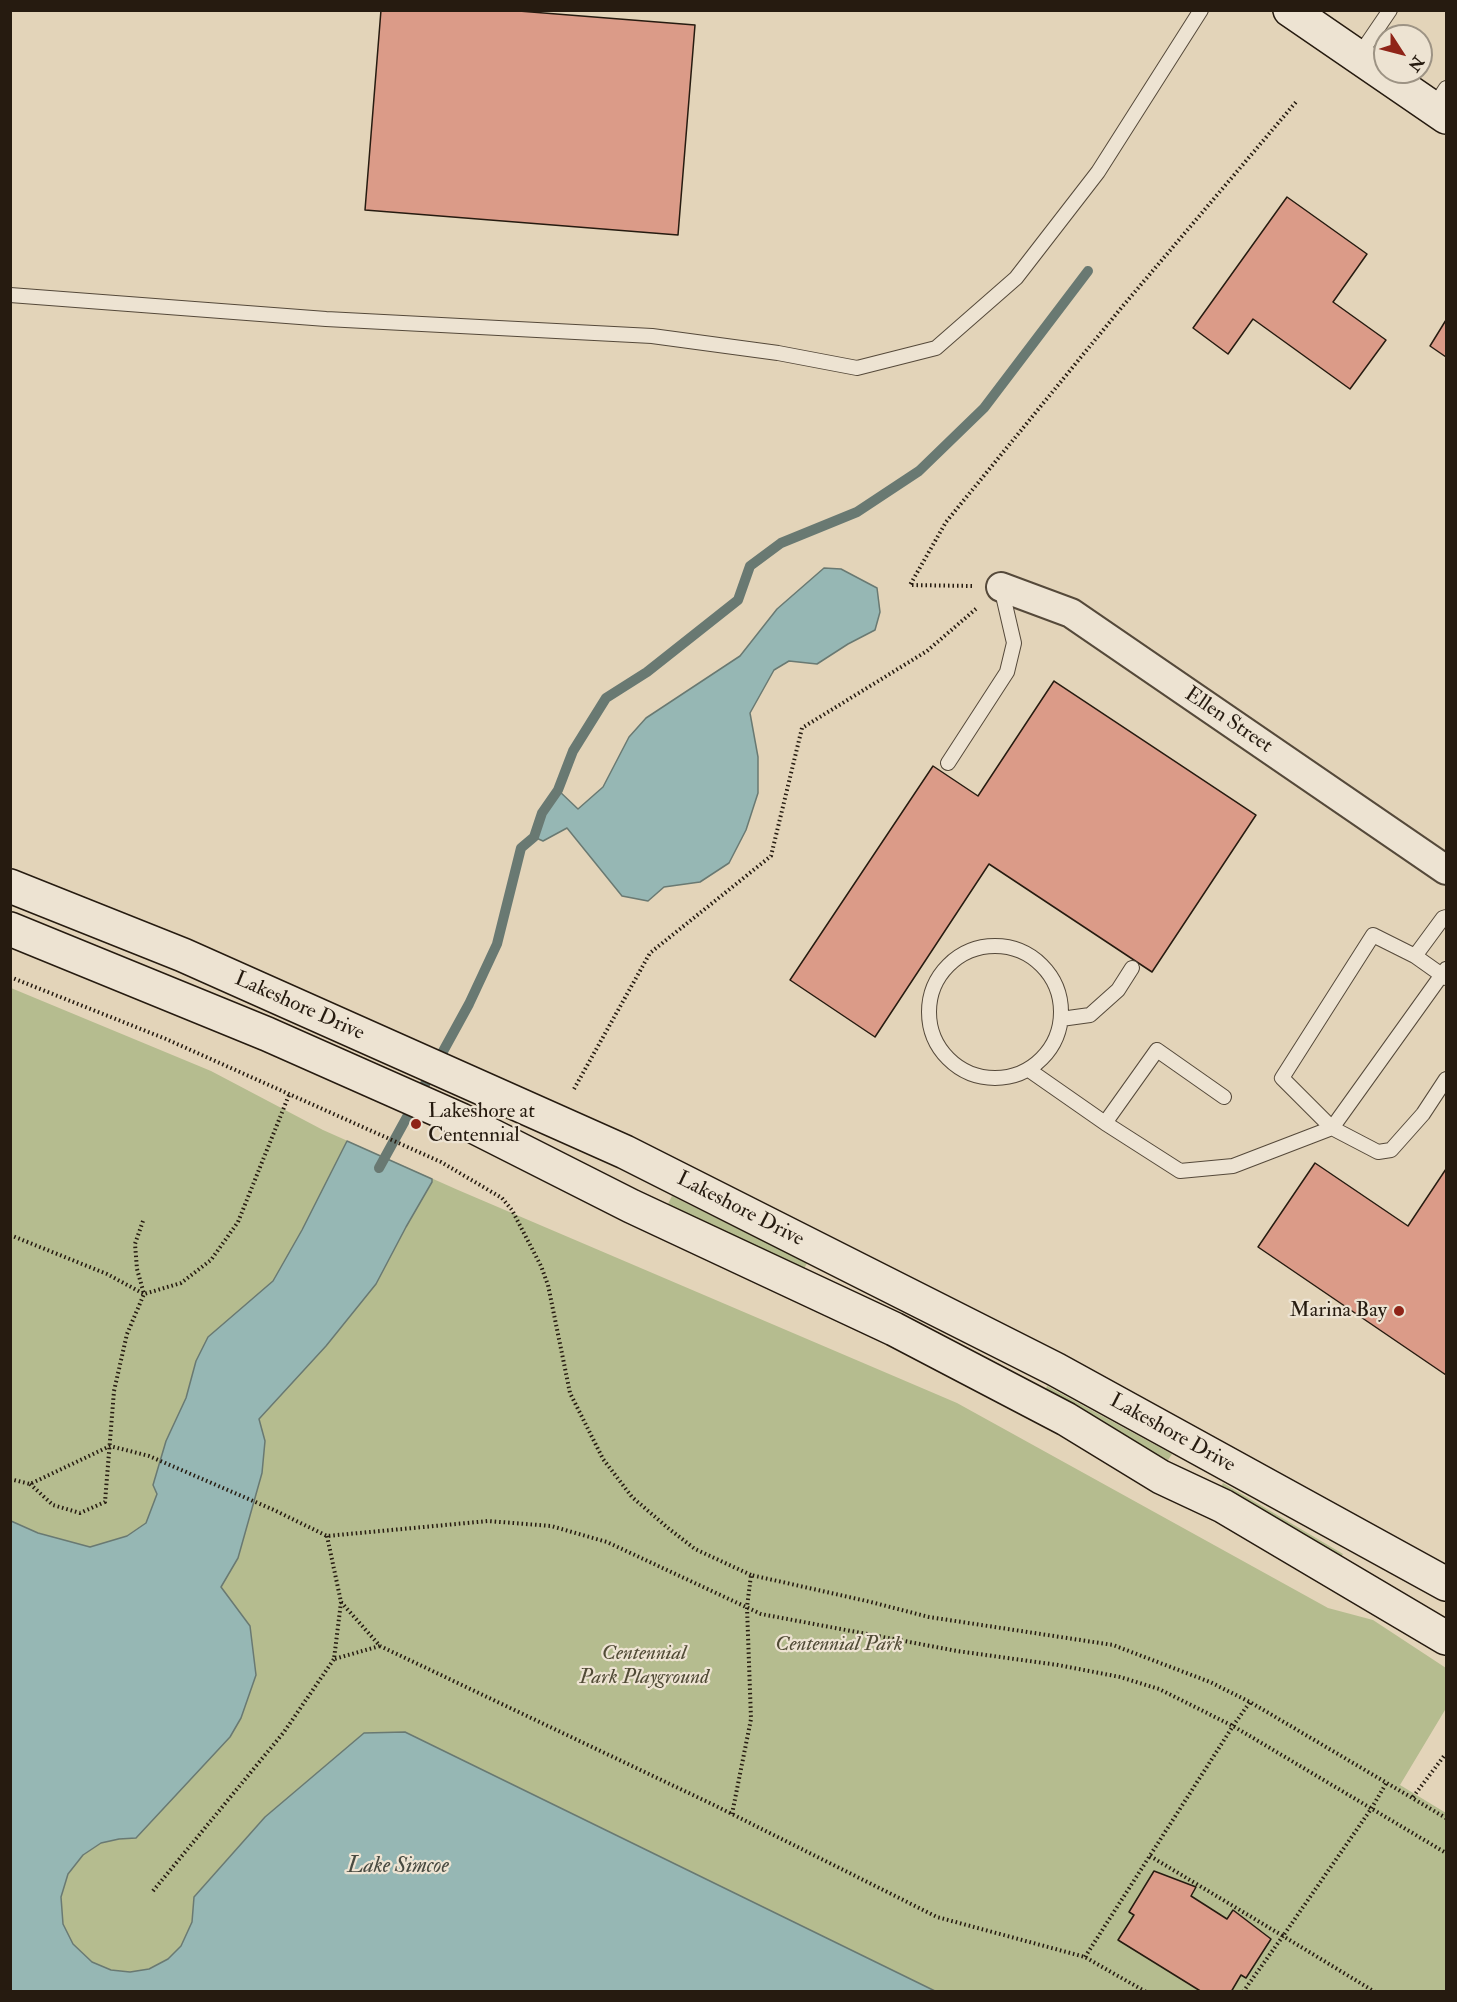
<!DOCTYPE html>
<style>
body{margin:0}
#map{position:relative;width:1457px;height:2002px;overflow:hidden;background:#e3d4b9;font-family:"IM FELL Double Pica",serif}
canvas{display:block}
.frame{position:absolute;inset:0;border:12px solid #261b10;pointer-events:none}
.north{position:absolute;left:1373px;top:24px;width:60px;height:60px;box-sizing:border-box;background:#ede3d2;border:2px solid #9d9384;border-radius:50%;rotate:126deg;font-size:16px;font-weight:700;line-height:24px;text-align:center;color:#261b10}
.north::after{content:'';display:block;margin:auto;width:21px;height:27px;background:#8f2418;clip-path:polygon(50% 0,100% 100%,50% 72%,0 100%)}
</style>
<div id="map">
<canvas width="1457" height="2002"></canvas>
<div class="frame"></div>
<div class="north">N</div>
</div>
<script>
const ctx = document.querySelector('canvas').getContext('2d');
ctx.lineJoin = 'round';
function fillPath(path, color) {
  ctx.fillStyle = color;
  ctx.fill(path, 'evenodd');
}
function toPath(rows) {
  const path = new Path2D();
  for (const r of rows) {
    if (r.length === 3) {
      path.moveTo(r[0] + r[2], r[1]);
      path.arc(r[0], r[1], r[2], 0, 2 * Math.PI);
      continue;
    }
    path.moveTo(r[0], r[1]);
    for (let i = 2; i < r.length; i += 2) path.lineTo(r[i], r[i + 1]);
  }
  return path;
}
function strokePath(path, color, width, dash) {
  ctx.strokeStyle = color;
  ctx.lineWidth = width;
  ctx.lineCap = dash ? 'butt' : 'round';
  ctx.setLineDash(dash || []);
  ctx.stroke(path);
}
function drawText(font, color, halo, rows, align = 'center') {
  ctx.font = font + ' "IM FELL Double Pica",serif';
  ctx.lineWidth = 4.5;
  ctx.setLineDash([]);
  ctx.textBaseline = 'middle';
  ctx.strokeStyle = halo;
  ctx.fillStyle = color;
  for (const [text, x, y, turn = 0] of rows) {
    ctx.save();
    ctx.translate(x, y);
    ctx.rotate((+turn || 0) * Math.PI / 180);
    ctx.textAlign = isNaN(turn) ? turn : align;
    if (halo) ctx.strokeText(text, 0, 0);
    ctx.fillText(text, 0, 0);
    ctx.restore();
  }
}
fillPath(toPath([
 [11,988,211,1071,323,1130,458,1190,957,1403,1328,1608,1373,1620,1446,1668,1445,1710,1400,1785,1446,1813,1446,1991,935,1991,405,1732,364,1733,265,1817,194,1897,192,1922,181,1946,168,1959,149,1969,130,1972,111,1970,92,1962,73,1944,63,1924,61,1897,68,1874,83,1855,101,1843,119,1839,136,1838,126,1557,38,1533,11,1521],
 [672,1196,807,1263,803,1271,668,1204],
 [1047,1386,1172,1454,1168,1460,1044,1395],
 [1223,1483,1343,1554,1340,1559,1220,1489]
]), '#b5bc8f');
const water = toPath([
 [824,568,841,569,877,588,880,612,875,630,848,644,817,664,789,661,774,670,750,713,758,757,758,793,746,830,729,863,700,882,664,887,648,901,622,896,567,828,543,841,534,837,542,813,558,790,578,809,603,787,629,737,646,718,740,656,777,609,824,568],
 [347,1141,432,1179,432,1182,406,1227,376,1284,326,1346,259,1419,265,1441,262,1473,238,1558,221,1587,250,1626,256,1675,241,1718,230,1737,136,1838,119,1839,101,1843,83,1855,68,1874,61,1897,63,1924,73,1944,92,1962,111,1970,130,1972,149,1969,168,1959,181,1946,192,1922,194,1897,265,1817,364,1733,405,1732,935,1991,11,1991,11,1521,38,1533,90,1547,127,1536,146,1523,157,1494,153,1485,166,1441,186,1398,196,1361,208,1337,273,1281,302,1230,347,1141]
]);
fillPath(water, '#96b7b4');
strokePath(water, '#697972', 1.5);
strokePath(toPath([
 [379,1168,469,1004,497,944,521,848,534,837,542,813,558,790,573,751,606,698,647,672,738,600,750,566,781,543,857,512,919,471,984,408,1088,271]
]), '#697972', 10);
const building = toPath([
 [381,10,506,10,695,25,678,235,365,210,381,10],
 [1287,197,1367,254,1333,302,1386,340,1350,389,1253,319,1228,354,1193,328,1287,197],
 [1446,320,1446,357,1430,346,1446,320],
 [1054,681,1256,815,1152,972,989,864,875,1037,790,980,933,766,978,796,1054,681],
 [1315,1163,1408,1226,1446,1169,1446,1375,1258,1247,1315,1163],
 [1154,1871,1196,1887,1191,1896,1227,1919,1233,1910,1271,1939,1246,1978,1241,1975,1231,1992,1202,1992,1118,1940,1134,1915,1129,1912,1154,1871]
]);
fillPath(building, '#db9b88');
strokePath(building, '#261b10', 1.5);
const service = toPath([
 [1358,57,1390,10],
 [1433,108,1446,88],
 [10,295,326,319,652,336,778,353,857,368,936,348,1016,278,1098,172,1201,10],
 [948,763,1007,672,1014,643,1001,587],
 [995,1012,66],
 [1415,956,1443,918,1446,917],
 [1446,978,1415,956,1373,935,1282,1078,1332,1128,1378,1152,1391,1150,1423,1114,1446,1079],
 [1061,1019,1090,1015,1118,990,1132,968],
 [1029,1070,1105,1123,1180,1171,1233,1166,1332,1128,1446,969],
 [1105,1123,1157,1050,1224,1097]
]);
const minor = toPath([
 [1001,587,1071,613,1446,870]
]);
const secondary = toPath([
 [1290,10,1446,117],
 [10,886,183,955,625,1152,1055,1369,1446,1584],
 [10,929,267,1034,461,1120,631,1206,894,1329,1066,1419,1161,1477,1223,1506,1446,1638]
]);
strokePath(service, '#55493a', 16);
strokePath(minor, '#55493a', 32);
strokePath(secondary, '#261b10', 36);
strokePath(toPath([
 [972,586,910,585,946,522,1122,307,1296,102],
 [10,977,166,1039,441,1162,502,1198,512,1210,541,1266,548,1285,570,1393,603,1459,632,1497,668,1528,695,1549,751,1575],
 [574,1089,650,953,771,856,802,728,927,651,977,608],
 [10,1235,107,1274,144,1294,137,1269,135,1244,143,1221],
 [10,1479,30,1484,110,1446,149,1456,274,1510,327,1536,488,1521,551,1526,607,1542,761,1614,957,1651,1058,1665,1120,1677,1159,1689,1233,1726,1446,1853],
 [30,1484,53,1505,80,1513,105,1502,114,1391,127,1334,144,1294,181,1283,211,1260,238,1222,289,1095],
 [327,1536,341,1602,380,1646,716,1806,937,1917,1085,1957,1146,1992],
 [341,1602,334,1659,380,1646],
 [1413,1797,1444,1756],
 [732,1814,751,1719,747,1607,751,1575,871,1602,929,1617,1113,1645,1210,1682,1250,1702,1446,1818],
 [1150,1856,1283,1936,1371,1809,1387,1782],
 [153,1891,284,1732,334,1659],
 [1085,1957,1233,1726,1250,1702],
 [1243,1992,1283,1936,1375,1992]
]), '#261b10', 4, [1.5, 3]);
strokePath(service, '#ede3d2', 14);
strokePath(minor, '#ede3d2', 28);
strokePath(secondary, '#ede3d2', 33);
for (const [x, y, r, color] of [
 [416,1124,6,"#8f2418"],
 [1399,1311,6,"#8f2418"]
]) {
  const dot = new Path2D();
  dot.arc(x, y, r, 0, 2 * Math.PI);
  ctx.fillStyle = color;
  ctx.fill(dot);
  strokePath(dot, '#ede3d2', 2);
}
drawText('21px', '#261b10', '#ede3d2', [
 ["Ellen Street",1228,721,34],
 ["Lakeshore Drive",299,1007,24],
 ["Lakeshore Drive",740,1210,27],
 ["Lakeshore Drive",1172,1434,29]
]);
drawText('21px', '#261b10', '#ede3d2', [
 ["Lakeshore at",428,1112],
 ["Centennial",428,1136],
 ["Marina Bay",1387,1311,"right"]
], 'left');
drawText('italic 21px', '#514b36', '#ede3d2', [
 ["Centennial Park",839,1645],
 ["Centennial",644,1654],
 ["Park Playground",644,1678]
]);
drawText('italic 22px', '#484a41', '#ede3d2', [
 ["Lake Simcoe",398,1867]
]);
</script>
